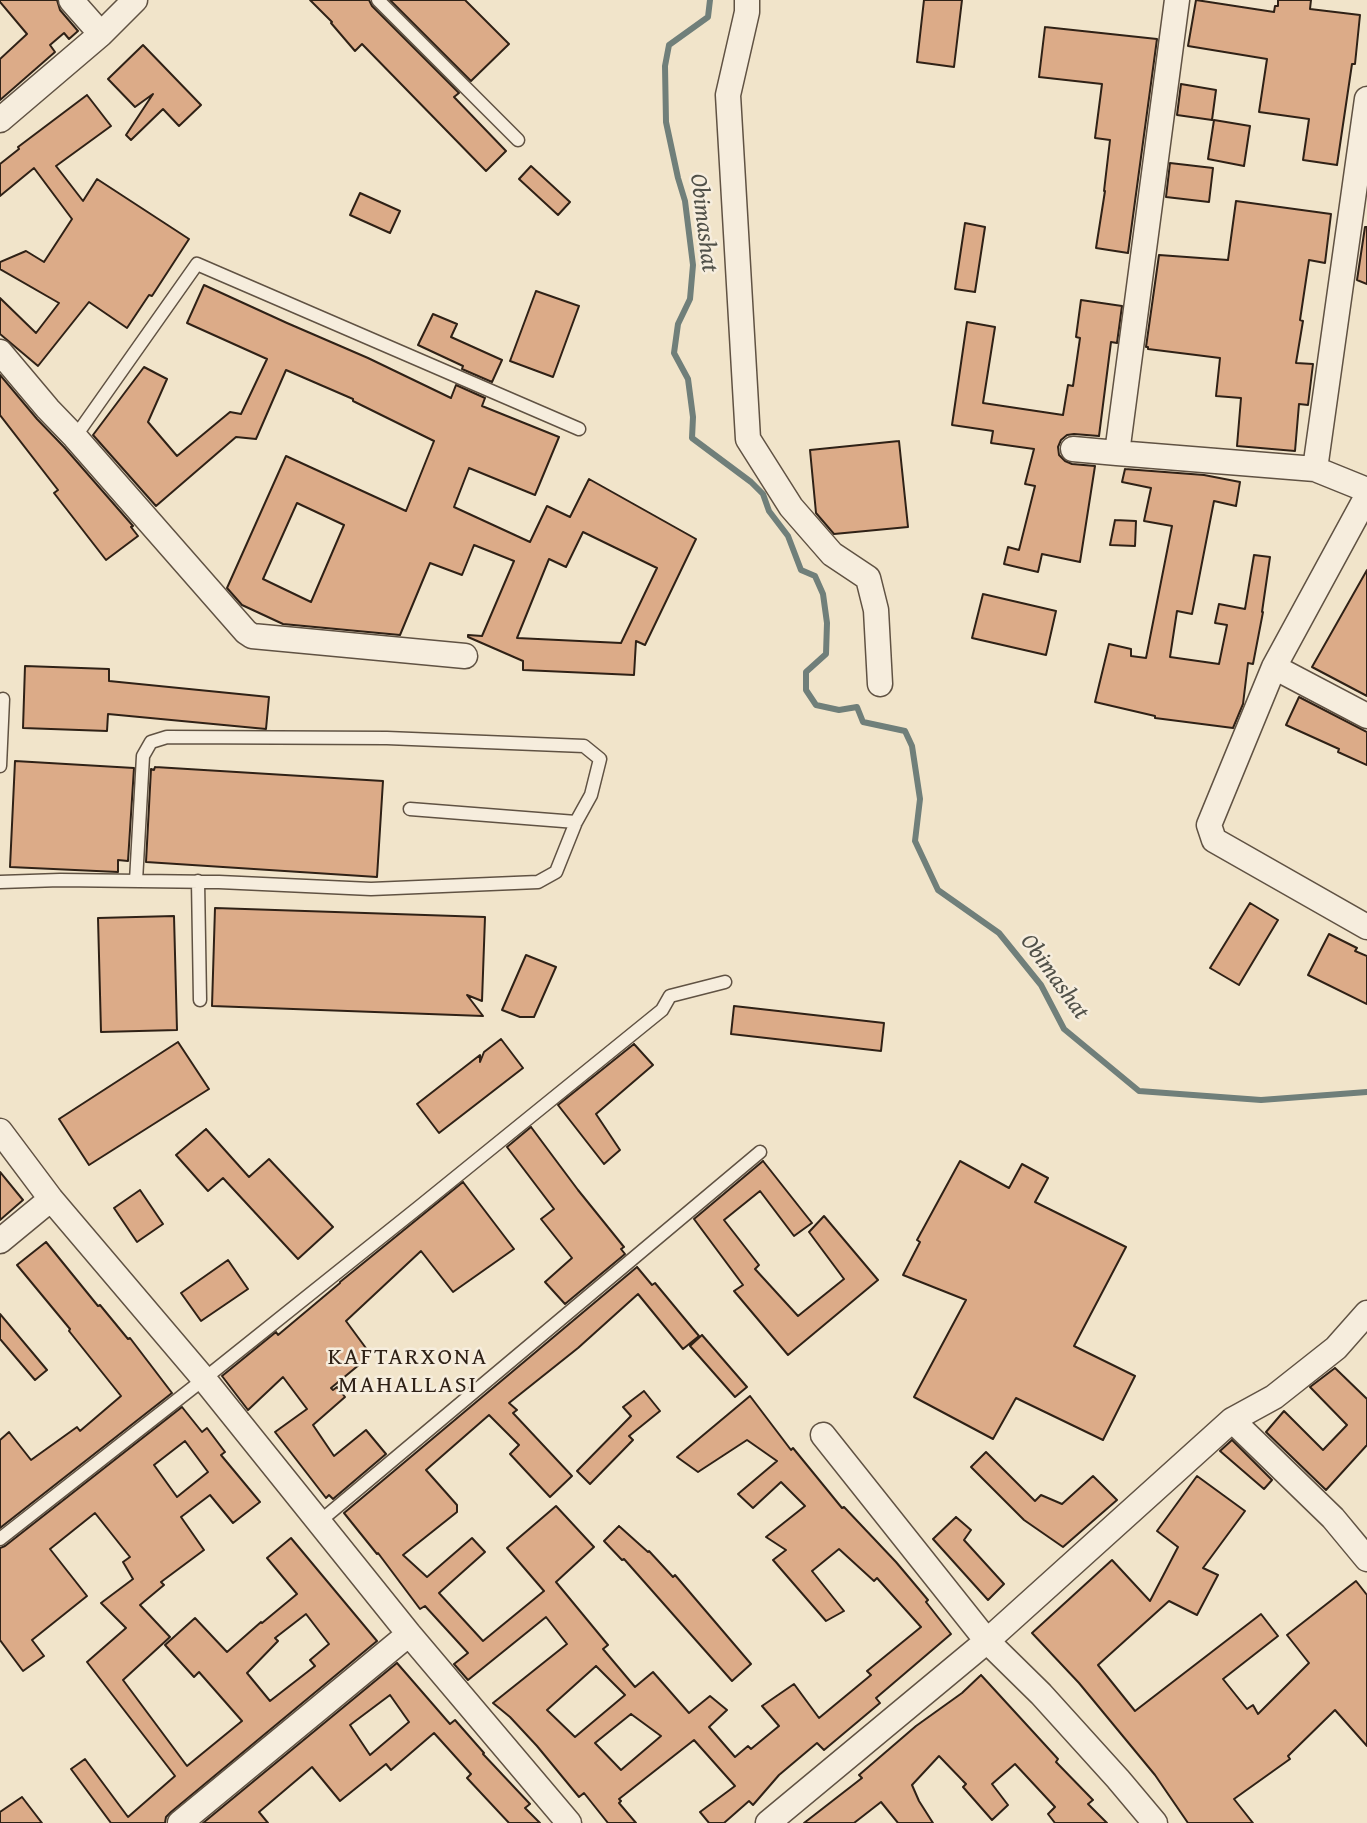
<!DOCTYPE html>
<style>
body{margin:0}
canvas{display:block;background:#f1e4ca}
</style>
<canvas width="1367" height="1823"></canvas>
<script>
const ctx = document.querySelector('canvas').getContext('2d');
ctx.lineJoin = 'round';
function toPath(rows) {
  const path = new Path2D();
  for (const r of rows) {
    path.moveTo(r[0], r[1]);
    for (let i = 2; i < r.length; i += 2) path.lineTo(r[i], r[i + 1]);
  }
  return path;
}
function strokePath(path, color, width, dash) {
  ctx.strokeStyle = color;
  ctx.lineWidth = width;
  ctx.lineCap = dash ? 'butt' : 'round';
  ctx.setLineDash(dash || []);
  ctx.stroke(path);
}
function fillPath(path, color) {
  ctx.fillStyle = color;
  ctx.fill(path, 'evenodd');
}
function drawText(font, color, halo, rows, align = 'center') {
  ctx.font = font + ' "Gentium Book Plus",serif';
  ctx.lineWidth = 5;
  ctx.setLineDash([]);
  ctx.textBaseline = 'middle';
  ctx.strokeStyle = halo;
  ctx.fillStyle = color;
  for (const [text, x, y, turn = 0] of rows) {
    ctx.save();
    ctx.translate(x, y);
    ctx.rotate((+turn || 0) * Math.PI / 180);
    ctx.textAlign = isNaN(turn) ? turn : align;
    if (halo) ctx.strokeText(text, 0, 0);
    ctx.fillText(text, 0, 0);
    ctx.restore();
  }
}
strokePath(toPath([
 [710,0,708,17,669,45,665,66,666,122,678,178,685,201,693,265,690,299,678,324,674,353,688,379,693,417,692,438,751,482,763,494,769,511,788,536,801,570,815,576,823,594,827,623,826,654,806,672,806,690,816,705,839,710,857,707,863,722,905,731,912,746,920,799,915,841,938,890,999,933,1041,985,1064,1029,1139,1091,1261,1100,1367,1092]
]), '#707f7a', 6);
const building = toPath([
 [0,0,57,0,60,10,78,31,69,39,64,33,50,45,55,52,0,100,0,59,27,34,0,2,0,0],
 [310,0,369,0,372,6,459,93,454,97,506,151,486,171,362,44,355,51,331,23,332,22,310,0],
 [390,0,465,0,509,44,471,81,390,0],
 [924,0,962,0,954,67,917,62,924,0],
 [1196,0,1274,12,1275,6,1278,6,1278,0,1311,0,1310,9,1360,15,1355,64,1352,64,1337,165,1303,160,1309,119,1259,112,1267,59,1188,46,1196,0],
 [1045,27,1157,39,1128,253,1096,248,1105,191,1104,191,1110,140,1095,138,1102,84,1039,77,1045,27],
 [143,45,201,105,179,126,163,109,131,140,126,135,153,94,135,107,108,79,143,45],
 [1181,84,1216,90,1212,120,1177,115,1181,84],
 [87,95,111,126,56,166,83,201,97,179,189,239,152,296,149,295,127,328,89,302,38,366,0,334,0,298,36,333,59,303,0,269,0,262,26,251,44,262,72,219,34,168,0,196,0,164,19,149,18,147,87,95],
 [1214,120,1250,126,1244,166,1208,159,1214,120],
 [1170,163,1213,168,1209,202,1166,197,1170,163],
 [531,166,570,202,558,215,519,179,531,166],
 [360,193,400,211,390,233,350,215,360,193],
 [1236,201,1331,214,1325,263,1309,260,1300,320,1303,321,1296,363,1313,364,1308,405,1299,404,1295,451,1237,446,1241,398,1216,396,1220,358,1148,349,1148,347,1146,347,1159,255,1228,260,1236,201],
 [965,223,985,227,975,292,955,289,965,223],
 [1365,227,1367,227,1367,284,1357,280,1365,227],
 [204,285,287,323,368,358,451,398,456,385,485,398,482,406,559,437,535,495,469,468,454,507,530,542,547,506,570,517,589,479,696,539,645,645,636,641,634,675,523,670,523,661,468,637,468,635,482,636,514,561,474,545,462,575,430,563,400,635,283,624,242,605,227,588,286,456,406,511,434,441,353,401,353,399,286,370,256,439,236,437,156,506,93,435,144,367,167,379,148,422,177,456,230,412,241,414,267,359,187,323,204,285],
 [297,503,344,525,311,602,263,579,297,503],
 [583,532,657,568,621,643,517,638,549,559,566,567,583,532],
 [536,291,579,306,553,377,510,361,536,291],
 [1081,300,1122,306,1117,343,1111,342,1099,436,1074,434,1067,435,1061,440,1058,447,1059,455,1065,461,1072,464,1095,466,1080,562,1042,554,1038,572,1004,564,1008,547,1019,550,1035,486,1025,484,1034,449,991,443,993,431,952,425,967,322,995,327,983,403,1063,415,1068,385,1073,386,1080,338,1076,337,1081,300],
 [433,314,457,324,451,337,502,360,492,382,462,369,463,366,418,345,433,314],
 [0,375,37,419,64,447,133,526,131,527,138,536,106,560,54,493,58,490,0,415,0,375],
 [899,441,908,527,834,534,816,513,810,450,899,441],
 [1125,469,1204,475,1240,482,1236,506,1214,501,1192,614,1177,611,1170,657,1219,664,1227,625,1215,623,1219,604,1245,609,1254,555,1270,557,1262,612,1263,612,1253,664,1248,663,1243,704,1233,728,1155,718,1155,716,1095,702,1109,644,1131,649,1131,656,1146,658,1172,526,1144,521,1151,488,1122,482,1125,469],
 [1115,520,1136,521,1135,546,1110,545,1115,520],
 [1367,570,1367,696,1312,667,1367,570],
 [983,594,1056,611,1046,655,972,638,983,594],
 [25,666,109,669,109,681,269,697,266,729,108,714,107,731,23,728,25,666],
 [1299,697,1367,732,1367,765,1338,752,1339,749,1286,725,1299,697],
 [15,761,134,768,128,861,118,860,118,872,10,867,15,761],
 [155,767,383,781,377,877,146,862,151,769,154,770,155,767],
 [1250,903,1278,920,1239,985,1210,968,1250,903],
 [215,908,485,917,482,1001,467,995,483,1016,212,1006,215,908],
 [174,916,177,1030,101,1032,98,918,174,916],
 [1329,934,1357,948,1355,951,1367,956,1367,1004,1308,975,1329,934],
 [526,955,556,967,534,1017,520,1017,502,1010,526,955],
 [734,1006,884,1023,881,1051,731,1034,734,1006],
 [501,1039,523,1068,439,1133,417,1104,480,1055,480,1062,484,1052,501,1039],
 [178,1042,209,1089,89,1165,59,1119,178,1042],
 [634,1044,653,1065,596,1114,620,1150,604,1164,558,1105,634,1044],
 [531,1127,578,1190,624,1247,621,1249,625,1254,565,1304,545,1282,572,1258,541,1219,554,1209,507,1147,531,1127],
 [206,1129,249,1177,269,1159,333,1227,298,1259,223,1178,208,1191,176,1155,206,1129],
 [763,1161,812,1223,794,1236,760,1191,724,1220,759,1265,755,1269,798,1316,844,1279,809,1232,824,1216,878,1280,788,1355,734,1291,743,1285,694,1219,763,1161],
 [960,1161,1009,1188,1022,1164,1048,1178,1035,1202,1126,1247,1074,1346,1135,1376,1103,1440,1016,1398,993,1439,914,1397,966,1300,903,1275,920,1242,917,1240,960,1161],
 [0,1172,23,1200,0,1220,0,1172],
 [463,1182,514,1249,453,1292,421,1251,346,1321,371,1355,331,1388,333,1390,337,1387,345,1397,313,1425,334,1456,366,1430,386,1454,333,1499,329,1495,326,1498,275,1432,307,1409,283,1377,248,1410,222,1376,276,1332,278,1335,340,1283,340,1282,463,1182],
 [140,1190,163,1224,137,1242,114,1208,140,1190],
 [46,1242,98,1306,100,1305,128,1339,130,1338,172,1393,0,1528,0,1440,9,1432,31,1460,77,1427,80,1431,121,1396,69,1331,70,1329,17,1265,46,1242],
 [228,1260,248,1289,201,1321,181,1293,228,1260],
 [637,1267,652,1285,655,1283,699,1336,683,1349,638,1294,578,1348,509,1403,517,1410,513,1413,572,1476,550,1497,510,1454,519,1445,489,1415,426,1470,457,1505,457,1512,403,1555,427,1577,472,1538,485,1552,439,1593,483,1641,544,1591,507,1548,556,1506,594,1547,556,1582,608,1645,603,1649,635,1687,653,1672,689,1713,710,1696,727,1710,709,1727,735,1757,748,1746,751,1749,779,1726,762,1706,794,1684,819,1718,871,1675,867,1671,921,1627,877,1578,874,1581,839,1549,812,1571,844,1611,826,1621,773,1560,786,1550,766,1537,805,1506,781,1482,753,1508,738,1494,777,1461,747,1440,698,1472,677,1457,750,1396,791,1450,793,1448,842,1508,844,1507,896,1562,928,1600,926,1602,951,1634,876,1698,880,1703,824,1750,817,1743,779,1775,753,1805,749,1801,724,1823,709,1823,700,1812,735,1786,694,1740,619,1799,621,1801,619,1803,636,1823,608,1823,584,1793,579,1797,537,1746,510,1717,493,1703,567,1644,546,1617,468,1680,454,1664,468,1653,425,1606,420,1609,378,1553,377,1554,344,1513,637,1267],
 [596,1666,625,1695,575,1737,547,1710,596,1666],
 [631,1714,661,1736,621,1770,595,1743,631,1714],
 [0,1314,47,1370,35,1380,0,1339,0,1314],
 [702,1335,747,1387,735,1397,690,1346,702,1335],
 [1335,1368,1367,1399,1367,1445,1326,1490,1266,1432,1284,1411,1323,1450,1347,1425,1310,1387,1335,1368],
 [644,1391,660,1411,629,1436,633,1440,590,1484,577,1471,631,1416,623,1407,644,1391],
 [182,1407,202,1432,207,1428,225,1452,221,1455,260,1502,233,1523,210,1495,181,1517,204,1550,161,1582,164,1585,140,1605,170,1637,123,1680,187,1766,242,1721,199,1672,194,1677,165,1645,195,1618,227,1652,261,1622,262,1623,297,1594,267,1558,291,1538,377,1641,171,1812,166,1817,165,1823,111,1823,71,1769,85,1759,128,1817,175,1776,87,1662,126,1628,101,1603,133,1579,123,1562,130,1557,95,1513,50,1549,87,1596,32,1640,44,1656,23,1671,0,1640,0,1548,5,1546,182,1407],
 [185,1441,208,1472,177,1497,154,1465,185,1441],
 [306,1614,329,1644,310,1660,315,1666,270,1701,247,1673,278,1641,275,1638,306,1614],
 [1232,1440,1272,1480,1264,1489,1220,1451,1232,1440],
 [986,1452,1035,1501,1041,1495,1062,1504,1093,1476,1117,1500,1063,1547,1024,1520,971,1467,986,1452],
 [1197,1476,1245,1511,1203,1568,1218,1575,1197,1615,1169,1601,1098,1665,1135,1711,1261,1614,1278,1636,1223,1679,1247,1709,1253,1705,1258,1714,1309,1663,1287,1635,1356,1581,1367,1595,1367,1746,1335,1710,1288,1756,1290,1759,1234,1799,1253,1823,1188,1823,1155,1775,1079,1683,1032,1633,1112,1560,1150,1601,1178,1547,1157,1531,1197,1476],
 [956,1517,971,1530,964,1540,1004,1584,988,1600,933,1539,956,1517],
 [619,1526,648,1552,649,1551,673,1577,675,1575,751,1664,732,1681,624,1559,622,1560,604,1541,619,1526],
 [397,1663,450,1724,455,1720,484,1753,483,1754,530,1804,525,1808,540,1823,509,1823,467,1778,471,1774,434,1733,391,1770,386,1764,340,1801,312,1767,259,1812,268,1823,203,1823,397,1663],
 [390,1695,409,1722,370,1755,350,1725,390,1695],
 [981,1675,1058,1759,1056,1762,1093,1800,1088,1804,1107,1823,1055,1823,1048,1814,1055,1807,1015,1764,992,1784,1008,1805,992,1820,963,1787,966,1784,939,1756,912,1785,919,1801,933,1823,898,1823,881,1802,854,1823,804,1823,862,1778,859,1775,916,1726,962,1693,981,1675],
 [22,1797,42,1823,0,1823,0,1812,22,1797]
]);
fillPath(building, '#dcab88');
strokePath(building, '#2f2116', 2);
const service = toPath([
 [378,0,518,140],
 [75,437,197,264,579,429],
 [0,766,3,699],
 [410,809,576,822],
 [198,881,200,1000],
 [0,882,60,880,219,882,371,889,538,882,556,872,576,822,591,795,600,759,584,746,387,738,167,737,151,742,143,756,136,881],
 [319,1522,760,1152],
 [0,1539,204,1379,419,1207,662,1010,670,996,725,982]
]);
const minor = toPath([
 [71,0,101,34],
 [747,0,747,12,728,95,748,439,791,507,832,554,868,578,876,610,880,684],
 [1177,0,1117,453,1315,469,1367,490],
 [0,120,101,34,135,0],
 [0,352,48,409,75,437,246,632,252,636,465,656],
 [1073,449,1117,453],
 [1315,469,1367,99],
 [1367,496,1274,667,1209,825,1214,840,1367,927],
 [1274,667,1367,716],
 [0,1131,51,1199,204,1379,409,1634,569,1823],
 [0,1241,51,1199],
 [1232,1420,1274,1397,1336,1348,1367,1313],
 [823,1435,987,1641,1041,1694,1118,1779,1155,1823],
 [180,1823,409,1634],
 [768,1823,987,1641,1232,1420,1333,1518,1367,1559]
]);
strokePath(service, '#605243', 15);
strokePath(minor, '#605243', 27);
strokePath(service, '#f6eddd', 12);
strokePath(minor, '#f6eddd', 24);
drawText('italic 24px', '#505048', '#f6eddd', [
 ["Obimashat",703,223,83],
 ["Obimashat",1054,977,54]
]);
ctx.letterSpacing = '2px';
drawText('24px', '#2f2116', '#f6eddd', [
 ["KAFTARXONA",408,1358],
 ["MAHALLASI",408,1386]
]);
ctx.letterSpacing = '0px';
</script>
